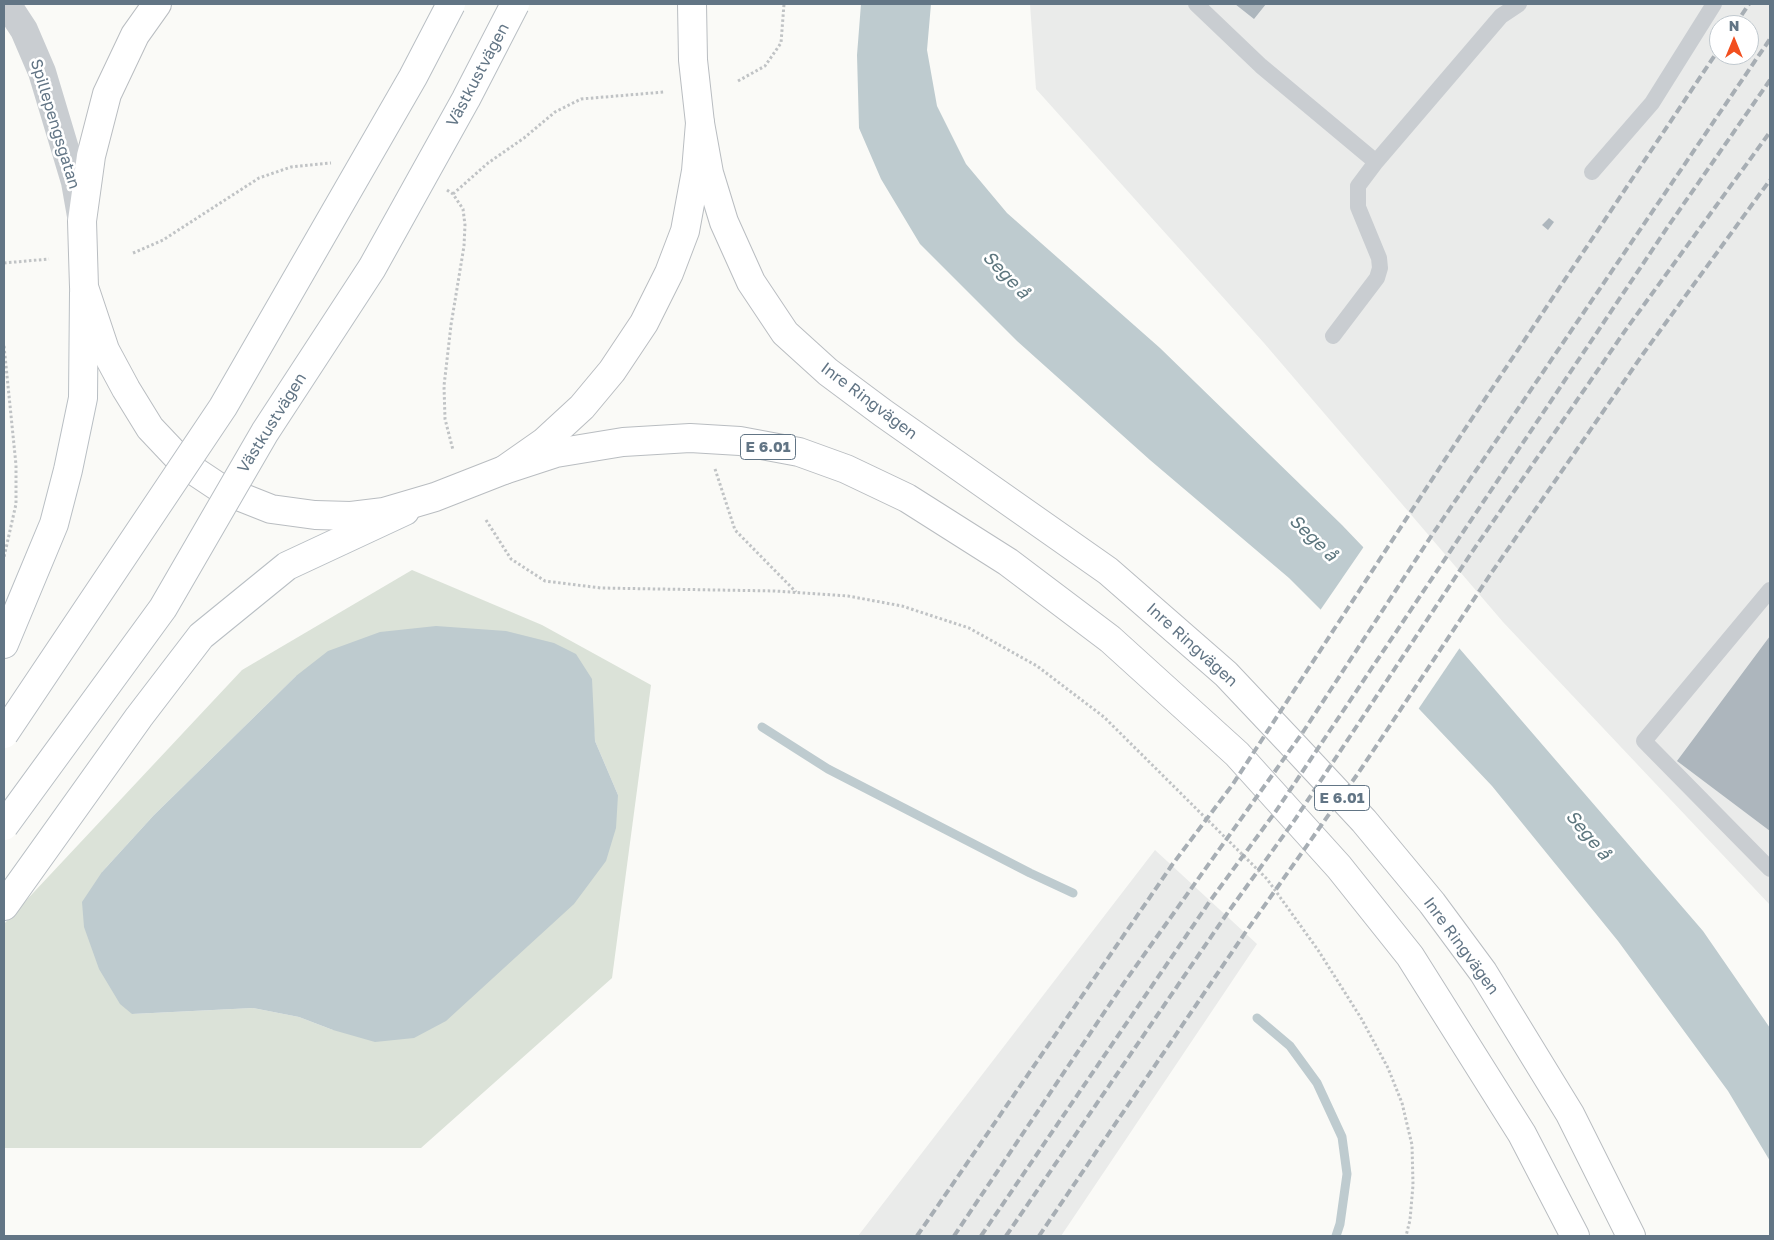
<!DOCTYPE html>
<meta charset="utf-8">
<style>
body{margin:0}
#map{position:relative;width:1774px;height:1240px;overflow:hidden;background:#fafaf7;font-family:"Golos Text",sans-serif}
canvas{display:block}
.frame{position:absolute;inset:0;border:5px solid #627585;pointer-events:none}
.north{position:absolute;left:1709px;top:15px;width:50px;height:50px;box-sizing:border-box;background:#fff;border:1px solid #c0c8ce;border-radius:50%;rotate:0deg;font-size:14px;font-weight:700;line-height:20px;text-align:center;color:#627585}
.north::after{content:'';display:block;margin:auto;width:18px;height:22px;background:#f24f1f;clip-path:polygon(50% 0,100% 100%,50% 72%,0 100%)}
</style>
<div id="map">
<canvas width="1774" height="1240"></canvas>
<div class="frame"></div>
<div class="north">N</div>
</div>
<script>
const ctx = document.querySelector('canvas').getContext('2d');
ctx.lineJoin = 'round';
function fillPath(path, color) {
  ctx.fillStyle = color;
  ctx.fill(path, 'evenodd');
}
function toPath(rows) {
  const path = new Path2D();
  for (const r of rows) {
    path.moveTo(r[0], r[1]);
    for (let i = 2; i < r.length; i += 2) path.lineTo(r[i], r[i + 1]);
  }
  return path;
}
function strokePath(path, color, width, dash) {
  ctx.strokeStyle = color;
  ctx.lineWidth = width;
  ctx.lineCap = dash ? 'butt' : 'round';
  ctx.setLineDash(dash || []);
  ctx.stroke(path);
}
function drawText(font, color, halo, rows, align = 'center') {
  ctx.font = font + ' "Golos Text",sans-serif';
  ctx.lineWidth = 5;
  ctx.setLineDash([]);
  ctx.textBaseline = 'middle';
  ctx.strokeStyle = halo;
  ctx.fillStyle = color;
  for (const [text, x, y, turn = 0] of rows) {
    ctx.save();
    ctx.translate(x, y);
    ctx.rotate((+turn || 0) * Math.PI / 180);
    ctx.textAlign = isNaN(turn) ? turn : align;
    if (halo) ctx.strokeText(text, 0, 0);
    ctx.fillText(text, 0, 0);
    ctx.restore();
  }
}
fillPath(toPath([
 [1030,4,1770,4,1770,905,1503,622,1264,343,1036,89],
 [1719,25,1749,25,1749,55,1719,55],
 [1155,850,1257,944,1061,1236,858,1236]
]), '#eaebea');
fillPath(toPath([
 [412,570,542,625,651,685,612,978,421,1148,4,1148,4,924,242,670],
 [296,676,592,711,595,741,618,795,333,1030,299,1017,253,1008,132,1014,102,872,154,815]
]), '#dbe2d8');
fillPath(toPath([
 [861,4,931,4,927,50,937,106,966,164,1007,213,1160,348,1342,525,1453,641,1703,931,1770,1028,1770,1161,1728,1091,1618,941,1492,786,1403,692,1289,578,1150,460,1017,341,920,244,881,179,859,128,857,55],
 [436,626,506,631,554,643,576,654,592,679,595,741,618,795,616,828,606,861,574,904,446,1021,414,1038,375,1042,333,1030,299,1017,253,1008,132,1014,120,1004,99,969,84,927,82,902,102,872,154,815,296,676,328,651,380,632]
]), '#becbcf');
fillPath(toPath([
 [1365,545,1461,646,1417,711,1319,612]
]), '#fafaf7');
strokePath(toPath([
 [762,727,828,769,1030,873,1073,893],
 [1257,1018,1290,1046,1317,1083,1342,1137,1347,1174,1340,1224,1336,1236]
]), '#becbcf', 9);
fillPath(toPath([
 [1235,4,1266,4,1254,19],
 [1549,218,1554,222,1548,230,1542,225],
 [1770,636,1770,831,1677,761]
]), '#adb6bd');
const secondary = toPath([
 [4,644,54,524,68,470,83,398,84,293],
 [4,906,139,717,201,636,287,566,405,511]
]);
const trunk = toPath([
 [157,4,135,35,107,94,91,156,82,221,84,287,105,350,126,389,150,428,184,464,223,490,271,509,315,515,351,516,384,512,435,497,504,470,544,442,582,407,612,371,644,323,669,273,685,231,696,171,700,123,693,60,692,4]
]);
const motorway = toPath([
 [700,123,709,173,724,222,751,282,785,333,828,372,883,413,1108,571,1226,674,1294,746,1364,821,1432,903,1483,972,1570,1114,1631,1236],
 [504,470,556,453,623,442,690,438,740,441,799,452,846,469,907,498,1008,562,1110,639,1237,754,1339,867,1410,956,1522,1134,1575,1236]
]);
strokePath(secondary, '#b9bfc4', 30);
strokePath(trunk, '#b9bdc1', 30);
strokePath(motorway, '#b9bdc1', 30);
strokePath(toPath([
 [738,81,765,66,781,43,784,4],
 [447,190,453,194,463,209,465,225,464,246,451,325,444,386,445,419,453,450],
 [453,194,488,163,524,138,555,112,581,99,664,92],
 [133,253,163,240,259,178,291,167,331,163],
 [4,263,49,259],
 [4,346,16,465,16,504,4,557],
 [715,469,735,530,796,592],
 [486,520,511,559,545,581,601,588,775,591,848,596,902,606,969,628,1037,666,1104,717,1267,879,1318,950,1361,1018,1388,1068,1402,1103,1412,1145,1413,1185,1410,1220,1406,1236]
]), '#c0c3c5', 3, [2.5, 2.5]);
strokePath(toPath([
 [1196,4,1261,66,1376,162],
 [1592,172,1652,103,1714,4],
 [1333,336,1377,278,1380,268,1379,258,1358,207,1358,186,1376,162,1501,16,1519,4],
 [1770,590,1644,741,1770,869]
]), '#c9cdd1', 16);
strokePath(toPath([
 [7,4,24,30,42,72,75,182,81,216]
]), '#c9cdd1', 28);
strokePath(secondary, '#fff', 28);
strokePath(trunk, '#fff', 28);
strokePath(motorway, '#fff', 28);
strokePath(toPath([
 [1735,25,1749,4],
 [917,1236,1172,865,1233,784,1463,432,1719,49],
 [954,1236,1126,980,1303,732,1432,535,1770,39],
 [981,1236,1210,901,1276,811,1669,225,1770,80],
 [1006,1236,1226,915,1294,821,1472,552,1627,328,1770,132],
 [1039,1236,1245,933,1359,772,1492,572,1643,354,1770,180]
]), '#a7aeb4', 4, [8, 4]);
const secondaryBridge = toPath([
 [4,734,223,407,413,77,451,4],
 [4,826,163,608,265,432,372,268,466,99,515,4]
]);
strokePath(secondaryBridge, '#b9bfc4', 30, []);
strokePath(secondaryBridge, '#fff', 28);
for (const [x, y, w] of [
 [768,447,55],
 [1342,798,55]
]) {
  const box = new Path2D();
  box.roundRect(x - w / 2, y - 12.5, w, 25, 4);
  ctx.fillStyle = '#fff';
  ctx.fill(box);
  strokePath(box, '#627585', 1);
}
drawText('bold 15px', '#627585', null, [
 ["E 6.01",768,447],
 ["E 6.01",1342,798]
]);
drawText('16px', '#627585', '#fff', [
 ["Västkustvägen",478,75,-62],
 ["Spillepengsgatan",55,124,73],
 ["Inre Ringvägen",869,401,37],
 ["Västkustvägen",272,423,-58],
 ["Inre Ringvägen",1192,645,42],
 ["Inre Ringvägen",1461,946,54]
]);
drawText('italic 18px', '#5d767e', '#fff', [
 ["Sege å",1006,275,46],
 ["Sege å",1313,538,44],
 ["Sege å",1588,835,50]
]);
</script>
